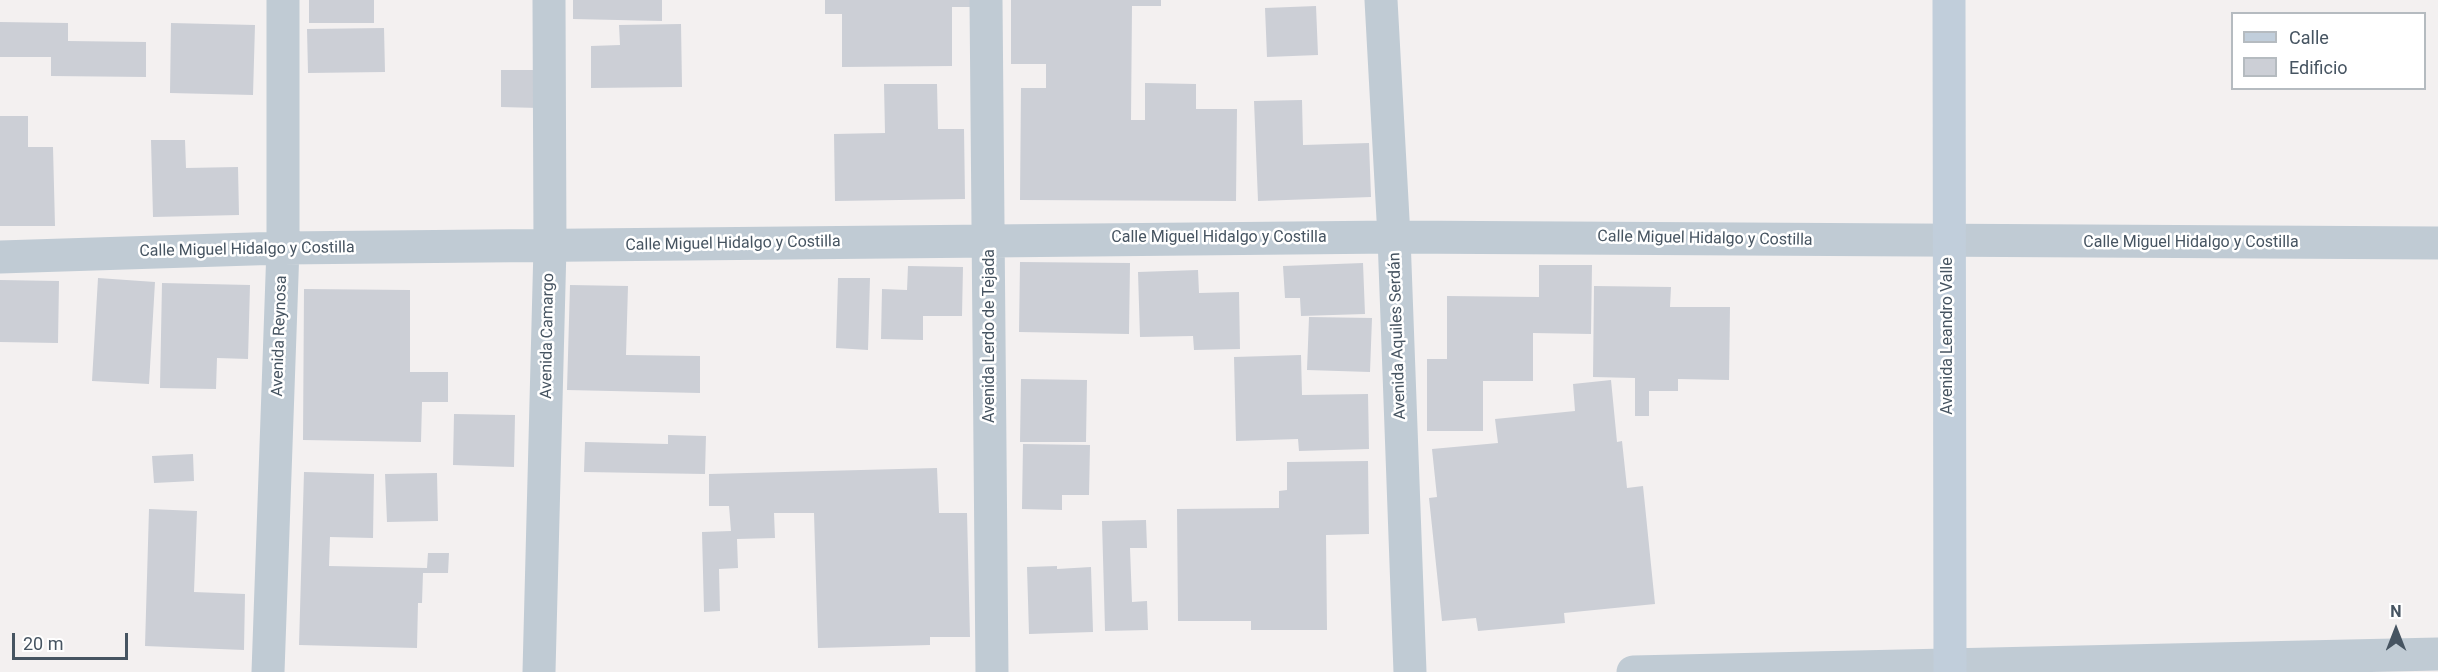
<!DOCTYPE html>
<meta charset="utf-8">
<style>
body{margin:0}
#map{position:relative;width:2438px;height:672px;overflow:hidden;background:#f3f0f0;font-family:Roboto,sans-serif}
canvas{display:block}
.legend{position:absolute;left:2231px;top:12px;width:195px;height:78px;box-sizing:border-box;background:#fff;border:2px solid #b5bbc0;margin:0;padding:8px 10px;list-style:none;font-size:18px;color:#465461}
.legend li{display:flex;align-items:center;gap:12px;height:30px}
.legend b{width:30px;border:2px solid #b5bbc0}
.north{position:absolute;left:2366px;top:600px;width:60px;height:60px;-webkit-text-stroke:4px #fff;paint-order:stroke;rotate:0deg;font-size:16px;font-weight:700;line-height:24px;text-align:center;color:#465461}
.north::after{content:'';display:block;margin:auto;width:21px;height:27px;background:#465461;clip-path:polygon(50% 0,100% 100%,50% 72%,0 100%)}
.scale{position:absolute;left:12px;top:633px;width:116px;height:27px;box-sizing:border-box;border:3px solid #465461;border-top:0;padding-left:8px;font-size:18px;line-height:21px;white-space:nowrap;color:#465461;-webkit-text-stroke:4px #fff;paint-order:stroke}
</style>
<div id="map">
<canvas width="2438" height="672"></canvas>
<ul class="legend">
<li><b style="height:8px;background:#c1cedb"></b>Calle</li>
<li><b style="height:16px;background:#cccfd6"></b>Edificio</li>
</ul>
<div class="north">N</div>
<div class="scale">20 m</div>
</div>
<script>
const ctx = document.querySelector('canvas').getContext('2d');
ctx.lineJoin = 'round';
function fillPath(path, color) {
  ctx.fillStyle = color;
  ctx.fill(path, 'evenodd');
}
function toPath(rows) {
  const path = new Path2D();
  for (const r of rows) {
    path.moveTo(r[0], r[1]);
    for (let i = 2; i < r.length; i += 2) path.lineTo(r[i], r[i + 1]);
  }
  return path;
}
function strokePath(path, color, width, dash) {
  ctx.strokeStyle = color;
  ctx.lineWidth = width;
  ctx.lineCap = dash ? 'butt' : 'round';
  ctx.setLineDash(dash || []);
  ctx.stroke(path);
}
function drawText(font, color, halo, rows, align = 'center') {
  ctx.font = font + ' Roboto,sans-serif';
  ctx.lineWidth = 5;
  ctx.setLineDash([]);
  ctx.textBaseline = 'middle';
  ctx.strokeStyle = halo;
  ctx.fillStyle = color;
  for (const [text, x, y, turn = 0] of rows) {
    ctx.save();
    ctx.translate(x, y);
    ctx.rotate((+turn || 0) * Math.PI / 180);
    ctx.textAlign = isNaN(turn) ? turn : align;
    if (halo) ctx.strokeText(text, 0, 0);
    ctx.fillText(text, 0, 0);
    ctx.restore();
  }
}
fillPath(toPath([
 [309,0,374,0,374,23,309,23],
 [573,0,662,0,662,21,573,19],
 [825,0,971,0,971,7,952,7,952,66,842,67,842,14,825,14],
 [1011,0,1161,0,1161,6,1132,6,1131,120,1145,120,1145,83,1196,84,1196,109,1237,109,1236,201,1020,200,1021,88,1046,88,1046,64,1011,64],
 [1316,6,1318,55,1267,57,1265,8],
 [0,22,68,23,68,41,146,42,146,77,51,76,51,57,0,57],
 [171,23,255,25,253,95,170,93],
 [681,24,682,87,591,88,591,46,620,45,619,25],
 [384,28,385,72,308,73,307,29],
 [501,70,540,70,539,108,501,107],
 [884,84,937,84,938,129,964,129,965,199,835,201,834,134,885,133],
 [1302,100,1303,145,1369,143,1371,197,1258,201,1254,101],
 [0,116,28,116,28,147,53,147,55,226,0,226],
 [151,140,185,140,186,168,238,167,239,215,153,217],
 [1020,262,1130,263,1129,334,1019,332],
 [1363,263,1365,314,1301,316,1300,298,1285,298,1283,266],
 [1539,265,1592,265,1591,334,1533,333,1533,381,1483,381,1483,431,1427,431,1427,359,1447,359,1447,296,1539,297],
 [908,266,963,267,962,316,923,316,923,340,881,339,882,289,907,290],
 [1198,270,1199,293,1239,292,1240,349,1194,350,1193,336,1140,337,1138,272],
 [98,278,155,282,149,384,92,381],
 [838,278,870,278,868,350,836,348],
 [0,280,59,281,58,343,0,342],
 [162,283,250,285,248,359,217,358,216,389,160,388],
 [570,285,628,286,626,355,700,356,700,393,567,390],
 [1594,286,1671,287,1670,307,1730,307,1729,380,1678,379,1678,391,1649,391,1649,416,1635,416,1635,378,1593,377],
 [304,289,410,290,410,372,448,372,448,402,422,402,421,442,303,440],
 [1309,317,1372,318,1370,372,1307,370],
 [1301,355,1302,395,1368,394,1369,449,1299,451,1298,439,1236,441,1234,357],
 [1021,379,1087,380,1086,442,1020,442],
 [1611,380,1617,442,1622,441,1627,488,1643,486,1655,604,1564,613,1565,623,1478,631,1476,618,1442,621,1429,498,1437,497,1432,449,1498,443,1495,419,1575,411,1573,384],
 [454,414,515,415,514,467,453,465],
 [668,435,706,436,705,474,584,472,585,442,668,444],
 [1023,444,1090,445,1089,495,1062,495,1062,510,1022,509],
 [193,454,194,481,154,483,152,456],
 [1368,461,1369,534,1326,535,1327,630,1251,630,1251,621,1178,621,1177,509,1279,508,1279,491,1287,490,1287,462],
 [937,468,939,513,967,513,970,637,930,637,930,645,818,648,814,513,774,513,775,538,737,539,738,568,719,569,720,611,704,612,702,532,731,531,729,506,709,506,709,474],
 [304,472,374,474,373,538,330,537,329,566,427,568,428,553,449,553,448,573,423,573,422,603,418,603,417,648,299,645],
 [437,473,438,521,387,522,385,474],
 [149,509,197,511,194,592,245,594,244,650,145,646],
 [1146,520,1147,548,1130,548,1132,602,1147,601,1148,630,1105,631,1102,521],
 [1057,566,1057,569,1091,567,1093,632,1029,634,1027,567]
]), '#cccfd6');
strokePath(toPath([
 [986,0,992,672],
 [1381,0,1394,237,1410,672],
 [0,257,283,248,1394,237,2438,243],
 [268,672,283,248,283,0],
 [539,672,550,247,549,0],
 [1633,672,2438,654]
]), '#c0cbd4', 33);
strokePath(toPath([
 [1949,0,1950,672]
]), '#c1cedb', 33);
drawText('16px', '#465461', '#fff', [
 ["Calle Miguel Hidalgo y Costilla",1219,238],
 ["Calle Miguel Hidalgo y Costilla",1705,239,1],
 ["Calle Miguel Hidalgo y Costilla",2191,243],
 ["Calle Miguel Hidalgo y Costilla",733,244,-1],
 ["Calle Miguel Hidalgo y Costilla",247,250,-1],
 ["Avenida Reynosa",280,336,-88],
 ["Avenida Camargo",548,336,-89],
 ["Avenida Lerdo de Tejada",990,336,-90],
 ["Avenida Aquiles Serdán",1398,336,-92],
 ["Avenida Leandro Valle",1948,336,-90]
]);
</script>
